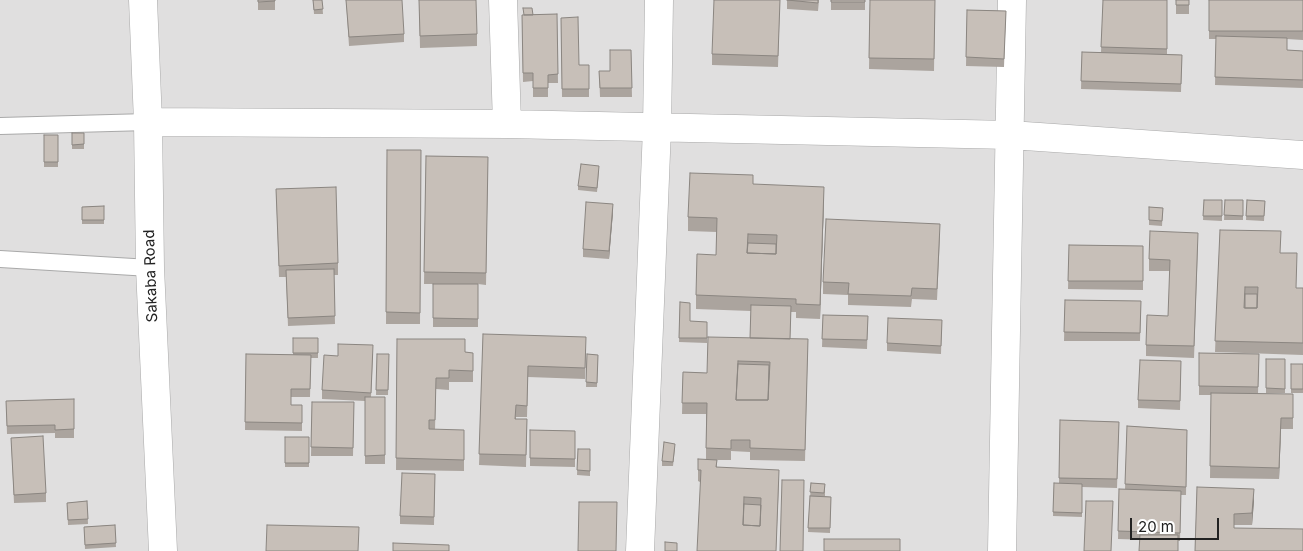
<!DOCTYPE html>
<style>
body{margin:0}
#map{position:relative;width:1303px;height:551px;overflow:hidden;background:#f2efe9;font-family:Inter,sans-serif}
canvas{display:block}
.scale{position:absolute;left:1130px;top:518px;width:89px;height:22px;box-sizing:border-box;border:2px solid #222;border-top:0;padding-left:6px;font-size:15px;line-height:18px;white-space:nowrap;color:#222;-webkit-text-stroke:4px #fff;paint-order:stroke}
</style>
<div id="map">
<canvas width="1303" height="551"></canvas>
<div class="scale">20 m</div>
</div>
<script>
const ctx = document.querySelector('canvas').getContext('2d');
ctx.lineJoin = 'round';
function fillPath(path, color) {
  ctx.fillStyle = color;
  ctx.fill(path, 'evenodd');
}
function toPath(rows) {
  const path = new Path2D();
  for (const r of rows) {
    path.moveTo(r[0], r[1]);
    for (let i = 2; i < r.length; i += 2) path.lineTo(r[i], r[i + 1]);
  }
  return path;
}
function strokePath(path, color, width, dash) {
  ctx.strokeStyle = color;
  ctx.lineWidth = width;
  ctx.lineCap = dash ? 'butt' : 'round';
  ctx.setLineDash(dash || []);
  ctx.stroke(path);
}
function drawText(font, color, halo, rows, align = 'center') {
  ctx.font = font + ' Inter,sans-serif';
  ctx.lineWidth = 5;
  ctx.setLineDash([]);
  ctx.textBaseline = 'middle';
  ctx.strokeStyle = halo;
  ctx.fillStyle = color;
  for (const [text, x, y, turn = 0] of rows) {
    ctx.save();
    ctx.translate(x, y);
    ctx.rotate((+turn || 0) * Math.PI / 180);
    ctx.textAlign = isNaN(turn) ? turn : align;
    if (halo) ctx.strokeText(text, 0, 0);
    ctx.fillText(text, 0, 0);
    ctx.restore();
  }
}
fillPath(toPath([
 [0,0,1303,0,1303,551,0,551]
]), '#e0dfdf');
const service = toPath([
 [0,126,148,122],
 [0,259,150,268]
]);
const minor = toPath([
 [143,0,148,122,150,268,163,551],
 [503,0,507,124],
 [148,122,507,124,1010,135,1303,155],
 [640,551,657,128,659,0],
 [1002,551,1012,0]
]);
strokePath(service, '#a9a9a9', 18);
strokePath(minor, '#a9a9a9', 29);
strokePath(service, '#fff', 16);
strokePath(minor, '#fff', 28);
fillPath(toPath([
 [258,0,275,0,275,10,258,10],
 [313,0,322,0,323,14,314,14],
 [346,0,404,34,404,42,349,46],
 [419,0,477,34,477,46,420,48],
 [780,0,778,67,712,65,712,54],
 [787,0,819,0,818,11,787,9],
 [831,0,865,0,865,10,831,10],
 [870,0,935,0,934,71,869,69],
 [1103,0,1167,0,1167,54,1182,55,1181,92,1081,89,1082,52,1101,52],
 [1176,0,1303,0,1303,40,1287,39,1287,50,1303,51,1303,88,1215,85,1216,39,1209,39,1209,0,1189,0,1189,14,1176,14],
 [967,10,1006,11,1004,67,966,66],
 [557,14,558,83,548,83,548,97,533,97,533,81,523,82,522,15],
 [561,18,579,65,589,65,589,97,562,97],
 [631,50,632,97,600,97,599,71,610,71],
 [72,133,84,133,84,149,72,149],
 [44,135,58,135,58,167,44,167],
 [387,150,421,150,420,324,386,324],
 [426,156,488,157,486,285,478,284,478,327,433,327,433,284,448,284,424,284],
 [599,171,597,192,578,190,578,186],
 [753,184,824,200,820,319,796,318,796,312,791,312,790,339,808,339,805,461,750,460,750,452,731,451,731,460,717,460,717,467,779,482,776,551,700,482,698,481,698,470,706,459,706,414,682,414,683,372,707,373,750,338,751,311,696,309,696,295,716,255,717,232,688,231,688,217],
 [276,189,338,263,338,275,334,275,335,324,288,326,286,277,279,277],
 [1204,200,1222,200,1222,221,1203,220],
 [1225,200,1243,200,1243,220,1224,220],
 [1247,200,1265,201,1264,221,1246,220],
 [104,206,104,224,82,224,82,207],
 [1149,207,1163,208,1162,226,1149,225],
 [613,212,609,259,583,257,583,249],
 [1220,230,1280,253,1296,288,1303,288,1303,355,1215,352],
 [940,236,937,300,912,299,911,307,848,305,848,295,823,294,823,282],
 [1198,244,1194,358,1146,356,1146,345,1168,316,1170,271,1149,271,1149,259],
 [1069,245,1143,246,1143,290,1068,289],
 [1065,300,1141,301,1140,341,1064,341],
 [680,302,690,321,707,322,707,343,679,342],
 [823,315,868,316,867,349,822,347],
 [942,320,941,354,887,351,887,343],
 [483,334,586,349,585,379,528,377,527,417,516,417,516,419,527,419,526,467,479,465],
 [293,338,318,338,318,358,311,358,310,397,291,397,291,405,302,405,302,431,245,430,246,354,293,355],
 [397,339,465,352,473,353,473,382,449,382,449,390,436,389,435,430,464,430,464,471,396,470],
 [1199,353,1259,354,1258,394,1293,394,1293,429,1281,429,1279,479,1210,478,1211,395,1199,395],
 [373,354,371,397,385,397,385,464,365,464,365,401,322,399,322,390,338,356],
 [377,354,389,354,388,395,376,395],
 [587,354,598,355,597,387,586,387],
 [1266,359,1285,359,1285,393,1266,393],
 [1181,361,1180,410,1138,408,1138,400],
 [1291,364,1303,364,1303,393,1291,393],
 [74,399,74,438,55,438,55,433,7,434,6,401],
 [312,402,354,402,353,456,311,456],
 [1060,420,1119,422,1117,488,1082,487,1082,517,1053,516,1054,483,1059,483],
 [1127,426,1187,430,1186,495,1181,495,1180,541,1118,539,1119,489,1125,489],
 [530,430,575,431,575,467,530,466],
 [285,437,309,437,309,467,285,467],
 [11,438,46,493,46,502,14,503],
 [675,448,673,466,662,466,662,461],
 [578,449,590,449,590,476,577,475],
 [435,474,434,525,400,524,400,516],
 [811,483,825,484,825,496,831,497,830,533,808,532],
 [1197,487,1254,501,1252,525,1234,525,1234,528,1195,551],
 [87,501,88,524,68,525,67,503],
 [115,525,116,547,85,549,84,527]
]), '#aba49e');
fillPath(toPath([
 [824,187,824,200,820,319,820,305],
 [613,204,613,212,609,259,609,251],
 [1281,418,1281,429,1279,479,1279,468],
 [1254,489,1254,501,1252,525,1252,513]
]), '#8b8681');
const building = toPath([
 [258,0,275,0,275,1,258,2,258,0],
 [313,0,322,0,323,9,314,10,313,0],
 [346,0,402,0,404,34,349,37,346,0],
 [419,0,476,0,477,34,420,36,419,0],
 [714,0,780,0,778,56,712,54,714,0],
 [787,0,818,0,818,3,787,0],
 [831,0,865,0,865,2,831,2,831,0],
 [870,0,935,0,934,59,869,58,870,0],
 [1103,0,1167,0,1167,49,1101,47,1103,0],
 [1176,0,1189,0,1189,5,1176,5,1176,0],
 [1209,0,1303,0,1303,31,1209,31,1209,0],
 [523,8,532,8,533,15,524,15,523,8],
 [967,10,1006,11,1004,59,966,57,967,10],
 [557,14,558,74,548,75,548,88,533,88,533,73,523,73,522,15,557,14],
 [578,17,579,65,589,65,589,89,562,89,561,18,578,17],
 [1216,36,1287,38,1287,50,1303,51,1303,80,1215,77,1216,36],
 [610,50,631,50,632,88,600,88,599,71,610,71,610,50],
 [1082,52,1182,55,1181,84,1081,81,1082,52],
 [72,133,84,133,84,144,72,145,72,133],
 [44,135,58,135,58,162,44,162,44,135],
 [387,150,421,150,420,313,386,312,387,150],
 [426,156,488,157,486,273,424,272,426,156],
 [581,164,599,166,597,188,578,186,581,164],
 [690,173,753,175,753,184,824,187,820,305,796,304,796,299,696,295,697,254,716,255,717,218,688,217,690,173],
 [748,234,777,235,776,254,747,253,748,234],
 [336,187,338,263,279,266,276,189,336,187],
 [1204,200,1222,200,1222,216,1203,216,1204,200],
 [1225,200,1243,200,1243,216,1224,215,1225,200],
 [1247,200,1265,201,1264,216,1246,216,1247,200],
 [586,202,613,204,609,251,583,249,586,202],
 [104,206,104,220,82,220,82,207,104,206],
 [1149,207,1163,208,1162,221,1149,220,1149,207],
 [826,219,940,224,937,289,912,288,911,296,848,294,849,283,823,282,826,219],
 [1220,230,1281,231,1280,253,1297,253,1296,288,1303,288,1303,343,1215,341,1220,230],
 [1245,287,1258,287,1257,308,1244,308,1245,287],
 [1150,231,1198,233,1194,346,1146,345,1147,315,1168,316,1170,260,1149,259,1150,231],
 [748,243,776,244,776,254,747,253,748,243],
 [1069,245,1143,246,1143,281,1068,281,1069,245],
 [334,269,335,316,288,318,286,270,334,269],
 [433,284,478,284,478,319,433,318,433,284],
 [1245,294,1257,294,1257,308,1245,308,1245,294],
 [1065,300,1141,301,1140,333,1064,332,1065,300],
 [680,302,690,303,690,321,707,322,707,338,679,338,680,302],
 [751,305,791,306,790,339,750,338,751,305],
 [823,315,868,316,867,340,822,339,823,315],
 [888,318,942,320,941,346,887,343,888,318],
 [483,334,586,337,585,368,528,366,527,406,516,405,515,419,527,419,526,455,479,454,483,334],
 [708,337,808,339,805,450,750,448,750,440,731,440,731,449,706,448,707,403,682,403,683,372,707,373,708,337],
 [738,361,770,362,768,400,736,400,738,361],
 [293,338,318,338,318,353,293,353,293,338],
 [397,339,465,339,465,352,473,353,473,371,449,370,449,378,436,378,435,420,429,420,429,429,464,430,464,460,396,458,397,339],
 [338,344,373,345,371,393,322,390,324,355,338,356,338,344],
 [1199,353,1259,354,1258,387,1199,386,1199,353],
 [246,354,311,355,310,389,291,389,291,405,302,405,302,423,245,422,246,354],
 [377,354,389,354,388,390,376,390,377,354],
 [587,354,598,355,597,383,586,382,587,354],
 [1266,359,1285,359,1285,389,1266,388,1266,359],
 [1140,360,1181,361,1180,401,1138,400,1140,360],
 [738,364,769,365,768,400,736,400,738,364],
 [1291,364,1303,364,1303,389,1291,389,1291,364],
 [1211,393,1293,394,1293,418,1281,418,1279,468,1210,466,1211,393],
 [365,397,385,397,385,455,365,456,365,397],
 [74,399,74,429,55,430,55,425,7,426,6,401,74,399],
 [312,402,354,402,353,448,311,447,312,402],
 [1060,420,1119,422,1117,479,1059,478,1060,420],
 [1127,426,1187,430,1186,487,1125,484,1127,426],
 [530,430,575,431,575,459,530,458,530,430],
 [43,436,46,493,14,495,11,438,43,436],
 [285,437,309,437,309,463,285,463,285,437],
 [664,442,675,444,673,462,662,461,664,442],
 [578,449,590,449,590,471,577,470,578,449],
 [698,459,717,460,716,467,779,470,776,551,697,551,701,470,698,470,698,459],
 [744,497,761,498,760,526,743,525,744,497],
 [402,473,435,474,434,517,400,516,402,473],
 [782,480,804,480,803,551,780,551,782,480],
 [811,483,825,484,824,493,810,492,811,483],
 [1054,483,1082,484,1082,513,1053,512,1054,483],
 [1197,487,1254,489,1252,513,1234,514,1234,528,1303,529,1303,551,1195,551,1197,487],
 [1119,489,1181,491,1180,533,1118,531,1119,489],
 [810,496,831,497,830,528,808,528,810,496],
 [87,501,88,519,68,520,67,503,87,501],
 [1086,501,1113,501,1111,551,1084,551,1086,501],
 [579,502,617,502,616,551,578,551,579,502],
 [744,504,761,505,760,526,743,525,744,504],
 [115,525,116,543,85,545,84,527,115,525],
 [267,525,359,527,358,551,266,551,267,525],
 [1140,535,1178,535,1178,551,1139,551,1140,535],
 [824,539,900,539,900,551,824,551,824,539],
 [665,542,677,543,677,551,665,551,665,542],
 [393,543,449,545,449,551,393,551,393,543]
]);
fillPath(building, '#c7bfb8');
strokePath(building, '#8b8681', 1);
drawText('15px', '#222', '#fff', [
 ["Sakaba Road",151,276,-92]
]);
</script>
